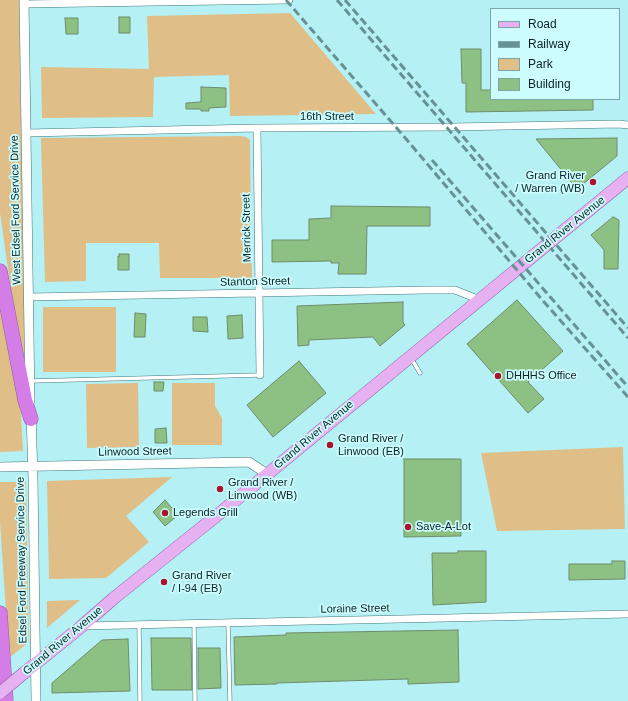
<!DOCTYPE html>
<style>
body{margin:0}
#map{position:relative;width:628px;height:701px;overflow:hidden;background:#b5f1f4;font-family:Arial,sans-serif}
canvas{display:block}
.legend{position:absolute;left:490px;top:8px;width:130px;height:92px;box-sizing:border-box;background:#ccfcfe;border:1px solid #7ea5a7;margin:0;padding:5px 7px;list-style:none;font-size:12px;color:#0a2224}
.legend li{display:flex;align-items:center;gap:8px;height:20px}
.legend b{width:20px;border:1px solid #7ea5a7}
</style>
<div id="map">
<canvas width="628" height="701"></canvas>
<ul class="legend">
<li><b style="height:5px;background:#e6b1f1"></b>Road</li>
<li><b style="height:5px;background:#679295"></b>Railway</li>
<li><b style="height:11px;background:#dfbe87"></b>Park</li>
<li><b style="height:11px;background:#8dc183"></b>Building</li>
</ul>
</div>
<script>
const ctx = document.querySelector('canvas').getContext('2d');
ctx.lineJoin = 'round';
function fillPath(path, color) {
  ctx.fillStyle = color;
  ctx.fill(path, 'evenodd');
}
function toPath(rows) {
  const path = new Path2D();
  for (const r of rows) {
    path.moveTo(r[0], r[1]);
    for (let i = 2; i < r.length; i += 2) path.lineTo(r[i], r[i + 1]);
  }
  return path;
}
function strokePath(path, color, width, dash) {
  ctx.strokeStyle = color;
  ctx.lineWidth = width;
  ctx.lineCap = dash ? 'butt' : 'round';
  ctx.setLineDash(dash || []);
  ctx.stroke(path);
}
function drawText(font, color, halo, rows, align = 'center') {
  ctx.font = font + ' Arial,sans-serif';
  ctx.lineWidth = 3.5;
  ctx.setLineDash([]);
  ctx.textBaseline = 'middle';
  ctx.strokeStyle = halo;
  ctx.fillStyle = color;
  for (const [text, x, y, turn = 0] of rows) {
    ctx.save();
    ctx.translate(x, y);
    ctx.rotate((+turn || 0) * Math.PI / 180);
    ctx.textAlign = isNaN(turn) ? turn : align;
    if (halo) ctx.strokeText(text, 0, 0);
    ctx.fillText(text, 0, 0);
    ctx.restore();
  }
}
fillPath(toPath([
 [0,0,19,0,25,353,23,353,11,290,0,213],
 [290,13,376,114,230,116,229,75,154,77,153,117,42,118,41,67,149,69,147,16],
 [240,136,246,137,250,140,250,147,252,278,160,278,159,243,86,243,86,281,45,282,41,138],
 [0,288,20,396,23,451,0,452],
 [43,307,116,307,116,372,43,372],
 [138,383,139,447,87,448,86,384],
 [172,383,215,383,215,406,222,418,222,445,172,445],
 [623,447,625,529,497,531,481,453],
 [172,477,126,516,149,542,106,578,49,579,47,481],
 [0,482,26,482,29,642,9,658,0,521],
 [80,600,47,628,47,601]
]), '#dfbe87');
const building = toPath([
 [119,17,130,17,130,33,119,33,119,17],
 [65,18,78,18,78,34,66,34,65,18],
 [461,49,481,49,481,90,491,90,491,99,593,99,593,110,466,112,466,83,462,83,461,49],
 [201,87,226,88,226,107,209,108,209,111,201,111,201,109,186,109,186,103,201,102,201,87],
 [617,138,617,156,577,189,536,139,617,138],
 [331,206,430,207,430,226,367,226,366,274,338,274,339,263,331,263,331,261,272,262,272,240,309,240,309,219,331,218,331,206],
 [613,217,619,220,618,269,604,269,604,250,591,235,613,217],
 [119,254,129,254,129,270,118,270,118,256,120,256,119,254],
 [517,300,563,351,528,382,544,399,528,413,467,344,517,300],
 [403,302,403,322,405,325,380,346,373,337,309,340,309,345,298,346,297,306,403,302],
 [135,313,146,314,145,337,134,337,135,313],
 [242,315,243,338,228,339,227,316,242,315],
 [193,317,207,317,208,332,193,331,193,317],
 [299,361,326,393,273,437,247,405,299,361],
 [154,382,164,382,163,391,154,391,154,382],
 [166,428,167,443,155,443,155,429,166,428],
 [404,459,461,459,461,536,404,537,404,459],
 [165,500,178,515,165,526,153,512,165,500],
 [458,551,486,551,486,602,433,605,432,553,458,553,458,551],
 [612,561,625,561,625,579,569,580,569,564,612,564,612,561],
 [458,630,459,682,408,684,408,679,277,683,277,684,235,685,234,637,286,635,286,633,458,630],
 [151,638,191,638,192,690,152,690,151,638],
 [128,639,130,691,52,693,52,683,102,640,128,639],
 [198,648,220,648,221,688,198,689,198,648]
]);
fillPath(building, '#8dc183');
strokePath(building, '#6e8b69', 1);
const service = toPath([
 [411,358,420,373],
 [31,381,260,375],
 [194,623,195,701],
 [228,623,230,701],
 [139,625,140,701]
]);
const minor = toPath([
 [24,4,289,0],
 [257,128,260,375],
 [27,133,257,128,452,127,619,124,628,125],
 [29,297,427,290,455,290,480,300],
 [82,626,628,614]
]);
const tertiary = toPath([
 [24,0,30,401],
 [31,413,33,478,36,701],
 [0,467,249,462,267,474]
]);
const primary = toPath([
 [24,673,82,626,114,598,220,513,628,178]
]);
const motorway = toPath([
 [0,271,25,400,31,419],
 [0,613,6,701]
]);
strokePath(service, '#3d777a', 4.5);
strokePath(minor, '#3d777a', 8);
strokePath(tertiary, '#3d777a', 10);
strokePath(primary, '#8e5da3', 13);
strokePath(motorway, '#8e5da3', 15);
strokePath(service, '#fff', 3.5);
strokePath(minor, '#fff', 7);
strokePath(tertiary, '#fff', 9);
strokePath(primary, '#e6b1f1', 12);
strokePath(motorway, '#d57de7', 14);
strokePath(toPath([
 [286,0,407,140,544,302,628,397],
 [337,0,628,338],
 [345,0,628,328],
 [432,160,628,387]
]), '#679295', 3, [8, 4]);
const primaryBridge = toPath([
 [0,693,24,673]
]);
strokePath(primaryBridge, '#8e5da3', 13, []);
strokePath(primaryBridge, '#e6b1f1', 12);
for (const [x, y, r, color] of [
 [593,182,4,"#aa132c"],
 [498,376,4,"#aa132c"],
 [330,445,4,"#aa132c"],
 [220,489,4,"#aa132c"],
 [165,513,4,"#aa132c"],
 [408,527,4,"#aa132c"],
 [164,582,4,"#aa132c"]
]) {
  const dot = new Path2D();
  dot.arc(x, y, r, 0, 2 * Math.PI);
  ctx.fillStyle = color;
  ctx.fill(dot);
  strokePath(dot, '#ccfcfe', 1.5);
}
drawText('11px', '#0a2224', '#ccfcfe', [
 ["16th Street",327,117],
 ["West Edsel Ford Service Drive",16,210,-91],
 ["Merrick Street",247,228,-91],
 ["Grand River Avenue",565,230,-39],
 ["Stanton Street",255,282,-1],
 ["Grand River Avenue",314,435,-40],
 ["Linwood Street",135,452,-1],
 ["Edsel Ford Freeway Service Drive",22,560,-91],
 ["Loraine Street",355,609,-1],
 ["Grand River Avenue",63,641,-40]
]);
drawText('11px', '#0a2224', '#ccfcfe', [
 ["Grand River",585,176,"right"],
 ["/ Warren (WB)",585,189,"right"],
 ["DHHHS Office",506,376],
 ["Grand River /",338,439],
 ["Linwood (EB)",338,452],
 ["Grand River /",228,483],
 ["Linwood (WB)",228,496],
 ["Legends Grill",173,513],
 ["Save-A-Lot",416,527],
 ["Grand River",172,576],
 ["/ I-94 (EB)",172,589]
], 'left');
</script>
